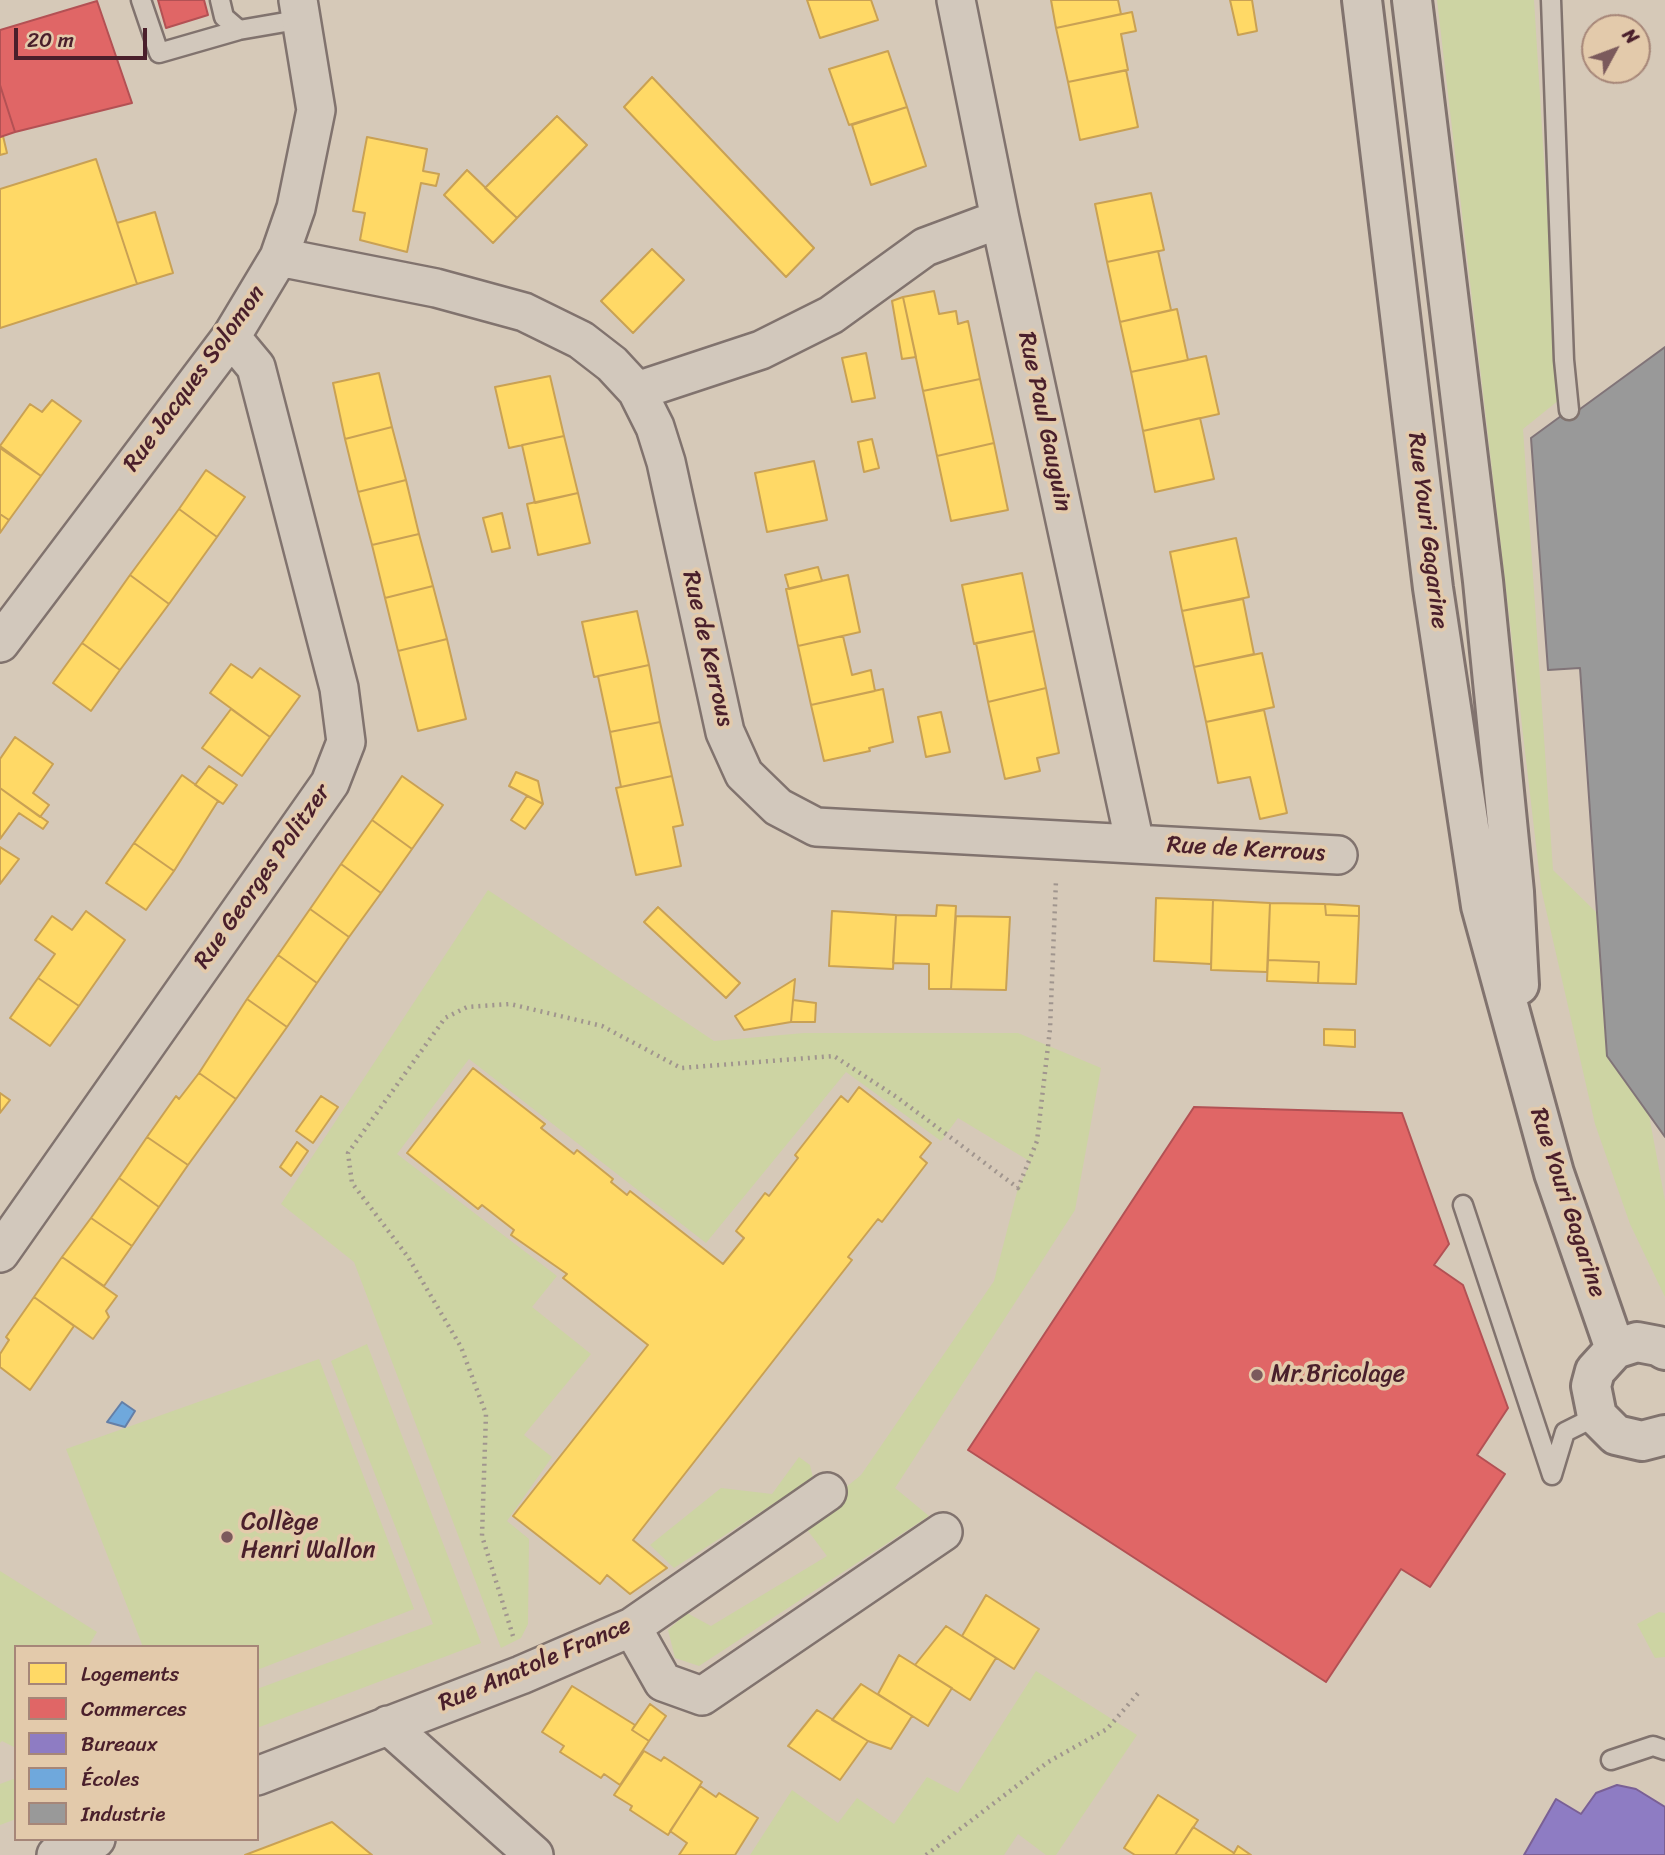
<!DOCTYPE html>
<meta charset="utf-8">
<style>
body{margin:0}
#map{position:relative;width:1665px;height:1855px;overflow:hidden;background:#d6c9b8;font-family:Sriracha,sans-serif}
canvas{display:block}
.legend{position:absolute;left:14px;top:1645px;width:245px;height:196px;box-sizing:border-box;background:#e3caab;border:2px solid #a68678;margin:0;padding:9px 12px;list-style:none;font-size:21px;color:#4a1f2b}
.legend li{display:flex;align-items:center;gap:14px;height:35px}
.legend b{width:35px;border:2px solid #a68678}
.north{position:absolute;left:1581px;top:14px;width:70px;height:70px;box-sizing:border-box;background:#e3caab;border:2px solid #a68678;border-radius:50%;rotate:49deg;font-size:19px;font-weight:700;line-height:28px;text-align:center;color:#4a1f2b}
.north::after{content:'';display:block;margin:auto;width:24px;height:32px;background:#7b5a5c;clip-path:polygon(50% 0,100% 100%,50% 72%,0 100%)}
.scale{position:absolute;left:14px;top:28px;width:133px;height:32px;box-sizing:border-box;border:4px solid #4a1f2b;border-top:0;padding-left:9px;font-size:21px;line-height:24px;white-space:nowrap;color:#4a1f2b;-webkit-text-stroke:5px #e3caab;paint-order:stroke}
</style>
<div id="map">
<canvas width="1665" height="1855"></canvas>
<ul class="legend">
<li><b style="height:19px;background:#ffd966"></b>Logements</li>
<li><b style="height:19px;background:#e06666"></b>Commerces</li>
<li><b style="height:19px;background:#8e7cc3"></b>Bureaux</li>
<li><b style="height:19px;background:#6fa8dc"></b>Écoles</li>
<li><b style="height:19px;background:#999"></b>Industrie</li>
</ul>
<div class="north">N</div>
<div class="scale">20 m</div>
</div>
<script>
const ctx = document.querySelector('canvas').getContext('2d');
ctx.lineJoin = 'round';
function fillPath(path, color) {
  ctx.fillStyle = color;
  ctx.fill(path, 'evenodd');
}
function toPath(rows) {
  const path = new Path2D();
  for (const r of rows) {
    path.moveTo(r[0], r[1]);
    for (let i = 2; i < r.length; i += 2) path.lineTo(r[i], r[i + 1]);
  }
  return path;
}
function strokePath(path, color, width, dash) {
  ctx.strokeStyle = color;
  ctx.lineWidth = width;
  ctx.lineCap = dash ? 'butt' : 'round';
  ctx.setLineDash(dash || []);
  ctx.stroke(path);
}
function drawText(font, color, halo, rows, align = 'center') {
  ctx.font = font + ' Sriracha,sans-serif';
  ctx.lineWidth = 7;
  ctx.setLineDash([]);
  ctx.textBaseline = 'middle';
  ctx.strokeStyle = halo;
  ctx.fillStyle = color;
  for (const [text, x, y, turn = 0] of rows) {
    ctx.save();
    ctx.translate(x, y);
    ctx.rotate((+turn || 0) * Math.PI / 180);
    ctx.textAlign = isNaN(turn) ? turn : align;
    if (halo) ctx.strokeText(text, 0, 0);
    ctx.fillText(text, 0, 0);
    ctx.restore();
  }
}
fillPath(toPath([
 [1437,0,1534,0,1559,400,1523,429,1553,870,1597,913,1607,1056,1649,1115,1665,1201,1665,1297,1630,1224,1595,1124,1541,888],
 [488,890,714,1041,804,1033,1018,1033,1101,1068,1075,1210,895,1488,929,1516,699,1666,675,1658,668,1630,687,1613,711,1626,827,1556,802,1523,861,1475,994,1281,1018,1188,1031,1162,958,1118,941,1141,846,1072,706,1243,469,1059,397,1154,557,1276,532,1307,591,1354,524,1435,552,1457,507,1521,529,1539,528,1624,521,1638,501,1648,354,1262,281,1204],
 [367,1344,481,1643,257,1728,257,1689,433,1624,331,1361],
 [319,1359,414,1609,257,1670,257,1647,143,1647,66,1449],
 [799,1457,810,1465,813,1478,674,1568,650,1545,721,1488,772,1494],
 [0,1571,97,1632,88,1647,16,1647,16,1748,2,1741,0,1743],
 [1659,1612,1665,1613,1665,1657,1655,1658,1637,1624],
 [1036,1671,1137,1735,1056,1855,1046,1855,1018,1834,1004,1855,750,1855,792,1790,838,1823,857,1798,894,1824,927,1777,958,1793],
 [16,1778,16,1819,0,1825,0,1784]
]), '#cdd4a3');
const homes = toPath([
 [807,0,871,0,878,20,820,38,807,0],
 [1051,0,1118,0,1121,14,1056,28,1051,0],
 [1230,0,1252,0,1257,31,1238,35,1230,0],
 [1132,12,1136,31,1121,34,1128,70,1068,82,1056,28,1132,12],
 [888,51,907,107,849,125,829,69,888,51],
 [1126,70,1138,127,1080,140,1068,82,1126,70],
 [652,77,814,248,786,277,624,107,652,77],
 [907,107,926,166,871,185,852,125,907,107],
 [557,116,587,145,517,218,485,188,557,116],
 [3,136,7,153,0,155,0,137,3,136],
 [367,137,427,149,423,171,439,174,436,186,421,183,407,252,360,240,365,213,353,211,367,137],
 [96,159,137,284,0,328,0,189,96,159],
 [467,170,517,218,493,243,444,195,467,170],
 [1151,193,1164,250,1107,262,1095,204,1151,193],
 [155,212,173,273,137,284,117,223,155,212],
 [652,249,684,280,633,333,601,301,652,249],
 [1158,251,1171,310,1120,322,1107,262,1158,251],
 [934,291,939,314,956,311,958,324,968,321,980,379,923,391,903,297,934,291],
 [903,297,916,357,902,359,892,301,903,297],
 [1177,309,1188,360,1131,372,1120,322,1177,309],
 [866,353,875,398,852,402,842,358,866,353],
 [1206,356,1219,414,1143,431,1131,372,1206,356],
 [379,373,392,427,345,439,333,383,379,373],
 [550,376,564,436,509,448,495,387,550,376],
 [980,379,994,443,937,456,923,391,980,379],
 [52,400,81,421,41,476,0,446,30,404,42,412,52,400],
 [1200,418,1214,479,1155,492,1143,431,1200,418],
 [392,427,406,480,358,492,345,439,392,427],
 [564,436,578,493,535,503,522,445,564,436],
 [872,439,879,468,864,472,858,442,872,439],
 [994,443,1008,510,951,521,937,456,994,443],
 [0,448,41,476,9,520,0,514,0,448],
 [814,461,827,520,767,532,755,473,814,461],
 [206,470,245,497,217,537,179,509,206,470],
 [406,480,419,534,372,545,358,492,406,480],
 [578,493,590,543,538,555,527,504,578,493],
 [179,509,217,537,169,604,130,575,179,509],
 [502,513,510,548,492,552,483,518,502,513],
 [0,514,9,520,0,533,0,514],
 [419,534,433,586,385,598,372,545,419,534],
 [1236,538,1249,597,1182,611,1170,552,1236,538],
 [818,567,822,581,789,589,785,575,818,567],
 [1022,573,1034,631,974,644,962,585,1022,573],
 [130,575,169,604,120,670,82,643,130,575],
 [848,575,860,632,798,646,786,589,848,575],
 [433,586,447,639,398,651,385,598,433,586],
 [1243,599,1254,654,1194,667,1182,611,1243,599],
 [637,611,649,665,594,677,582,622,637,611],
 [1034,631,1046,688,988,702,976,643,1034,631],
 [843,636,852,675,871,670,875,691,811,705,798,646,843,636],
 [447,639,466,719,418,731,398,651,447,639],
 [82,643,120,670,91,711,53,683,82,643],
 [1262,653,1274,707,1206,722,1194,667,1262,653],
 [231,664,252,678,260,668,300,696,270,737,210,693,231,664],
 [649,665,660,722,610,732,598,676,649,665],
 [1046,688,1059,753,1037,758,1040,771,1005,779,988,702,1046,688],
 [883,689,893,742,869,748,870,751,824,761,811,705,883,689],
 [231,709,270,737,242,776,202,748,231,709],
 [1264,710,1287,813,1260,819,1250,777,1218,783,1206,722,1264,710],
 [941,712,950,752,926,757,918,717,941,712],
 [660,722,672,776,621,787,610,732,660,722],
 [15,737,53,764,33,793,49,805,40,817,0,788,0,759,15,737],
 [209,766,237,785,223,804,195,785,209,766],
 [516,772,538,781,543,804,509,786,516,772],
 [182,775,218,801,174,871,134,843,182,775],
 [402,776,443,805,412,849,372,820,402,776],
 [672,776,683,825,673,827,681,866,636,875,616,788,672,776],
 [0,788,48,822,43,829,19,813,0,839,0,788],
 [527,796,543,804,525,829,511,820,527,796],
 [372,820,412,849,381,893,341,864,372,820],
 [134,843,174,871,146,910,106,883,134,843],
 [0,847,19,859,0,884,0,847],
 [341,864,381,893,349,937,310,909,341,864],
 [1156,898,1213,900,1211,964,1154,961,1156,898],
 [1213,900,1270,903,1267,972,1211,970,1213,900],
 [1270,903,1325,904,1326,915,1359,916,1356,984,1318,983,1319,962,1268,960,1270,903],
 [1325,904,1359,906,1359,916,1326,915,1325,904],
 [937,905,956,906,951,989,929,989,929,964,893,963,896,915,936,916,937,905],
 [658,907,740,983,726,998,644,922,658,907],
 [310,909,349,937,317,983,278,955,310,909],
 [86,911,125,940,79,1006,38,978,55,954,35,940,52,916,72,930,86,911],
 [832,911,896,915,893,969,829,966,832,911],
 [956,916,1010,917,1006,990,951,989,956,916],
 [278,955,317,983,287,1027,247,999,278,955],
 [1268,960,1319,962,1318,983,1267,981,1268,960],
 [38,978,79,1006,50,1046,10,1018,38,978],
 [795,979,791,1022,744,1030,735,1016,795,979],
 [247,999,287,1027,236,1099,199,1073,247,999],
 [793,1000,816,1003,815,1022,791,1022,793,1000],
 [1324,1029,1355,1030,1355,1047,1324,1045,1324,1029],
 [473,1068,545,1124,541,1128,574,1154,577,1150,613,1179,611,1182,627,1195,630,1191,723,1264,744,1238,736,1231,765,1193,769,1196,798,1158,795,1155,841,1096,848,1102,859,1087,931,1143,920,1157,927,1163,882,1222,878,1219,848,1257,852,1260,633,1540,667,1568,630,1594,607,1575,600,1584,513,1516,648,1345,563,1278,567,1274,511,1235,514,1230,482,1205,478,1209,407,1153,473,1068],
 [199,1073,236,1099,188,1165,147,1137,176,1096,179,1099,199,1073],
 [0,1093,10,1100,0,1113,0,1093],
 [321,1096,338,1107,313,1143,296,1131,321,1096],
 [147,1137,188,1165,159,1207,119,1178,147,1137],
 [297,1142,308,1151,291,1176,280,1167,297,1142],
 [119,1178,159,1207,132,1246,91,1218,119,1178],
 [91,1218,132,1246,104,1286,62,1257,91,1218],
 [62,1257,117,1296,106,1311,109,1317,93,1339,34,1297,62,1257],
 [34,1297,74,1326,30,1390,0,1367,0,1354,9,1340,6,1337,34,1297],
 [986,1595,1039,1629,1014,1669,962,1636,986,1595],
 [946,1626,996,1658,970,1700,915,1665,946,1626],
 [899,1655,952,1688,928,1726,878,1694,899,1655],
 [861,1684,912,1716,891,1749,868,1741,832,1720,861,1684],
 [572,1686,635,1725,632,1730,649,1741,620,1785,604,1774,601,1778,560,1752,564,1746,542,1732,572,1686],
 [650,1704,666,1716,649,1741,632,1730,650,1704],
 [817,1710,868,1741,840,1780,788,1746,817,1710],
 [644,1751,661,1761,664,1757,702,1782,668,1835,630,1810,632,1806,614,1795,644,1751],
 [700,1786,716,1797,719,1793,758,1818,735,1855,679,1855,687,1843,670,1831,700,1786],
 [1158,1795,1198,1820,1175,1855,1135,1855,1124,1848,1158,1795],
 [332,1822,372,1855,245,1855,332,1822],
 [1193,1827,1234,1853,1233,1855,1175,1855,1193,1827],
 [1238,1846,1251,1855,1233,1855,1238,1846]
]);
fillPath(homes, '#ffd966');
strokePath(homes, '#c9a154', 2);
const shops = toPath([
 [158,0,204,0,208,15,166,28,158,0],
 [97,1,132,103,15,132,0,85,0,30,97,1],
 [0,85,15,132,0,137,0,85],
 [1194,1107,1402,1113,1449,1244,1434,1265,1463,1285,1508,1408,1477,1455,1505,1474,1430,1587,1401,1569,1326,1682,968,1450,1194,1107]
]);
fillPath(shops, '#e06666');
strokePath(shops, '#b35154', 2);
const offices = toPath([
 [1617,1785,1636,1789,1665,1807,1665,1855,1524,1855,1556,1799,1581,1814,1596,1793,1617,1785]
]);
fillPath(offices, '#8e7cc3');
strokePath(offices, '#7a6095', 2);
const schools = toPath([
 [122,1402,135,1411,125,1427,107,1422,122,1402]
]);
fillPath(schools, '#6fa8dc');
strokePath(schools, '#647fa7', 2);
const industry = toPath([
 [1665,347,1665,1137,1607,1056,1580,668,1548,670,1531,438,1572,408,1576,412,1665,347]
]);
fillPath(industry, '#999');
strokePath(industry, '#817478', 2);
const service = toPath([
 [141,0,159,53,239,30,303,19],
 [220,0,224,17,239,30],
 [1551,0,1564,360,1569,410],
 [1463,1205,1552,1475],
 [1552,1475,1565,1432,1597,1416],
 [1611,1760,1653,1746,1665,1750]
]);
const minor = toPath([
 [956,0,1000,219,1135,844],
 [279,257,436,288,524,312,581,340,612,364,637,391,655,427,666,462,725,732,744,774,778,807,816,827,1338,855],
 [637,391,761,350,831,315,925,247,1000,219],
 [0,643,231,337,279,257,296,208,316,110,298,0],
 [0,1253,330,783,346,742,339,688,256,367,231,337],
 [632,1627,663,1682,702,1696,943,1532],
 [388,1725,534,1855],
 [257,1776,521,1675,632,1627,827,1492],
 [56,1855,96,1839]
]);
const tertiary = toPath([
 [1362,0,1433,588,1481,906,1554,1173,1615,1349],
 [1412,0,1483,581,1514,892,1519,985],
 [1665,1350,1658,1346,1637,1342,1615,1349,1595,1371,1591,1386,1597,1416,1616,1435,1642,1441,1665,1435]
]);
strokePath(service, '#81736e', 23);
strokePath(minor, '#81736e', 42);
strokePath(tertiary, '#81736e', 44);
strokePath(toPath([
 [513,1636,482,1536,486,1414,461,1347,408,1257,352,1183,348,1153,445,1018,467,1007,510,1004,602,1026,681,1068,834,1056,898,1098,1018,1188,1037,1141,1050,1029,1056,880],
 [926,1855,1048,1762,1107,1729,1141,1690]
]), '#a0958e', 4.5, [2, 5]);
strokePath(service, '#d2c8bc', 18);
strokePath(minor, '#d2c8bc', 37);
strokePath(tertiary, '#d2c8bc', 38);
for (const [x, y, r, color] of [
 [1257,1375,7,"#7b5a5c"],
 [227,1537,7,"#7b5a5c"]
]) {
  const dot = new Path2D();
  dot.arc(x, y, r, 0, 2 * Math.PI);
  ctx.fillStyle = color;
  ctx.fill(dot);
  strokePath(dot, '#e3caab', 2.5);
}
drawText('24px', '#4a1f2b', '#e3caab', [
 ["Rue Jacques Solomon",195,379,-54],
 ["Rue Paul Gauguin",1044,422,78],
 ["Rue Youri Gagarine",1427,531,83],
 ["Rue de Kerrous",707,649,77],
 ["Rue de Kerrous",1246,850,3],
 ["Rue Georges Politzer",263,877,-55],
 ["Rue Youri Gagarine",1567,1203,72],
 ["Rue Anatole France",535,1665,-23]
]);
drawText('24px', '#4a1f2b', '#e3caab', [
 ["Mr.Bricolage",1271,1375],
 ["Collège",241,1523],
 ["Henri Wallon",241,1551]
], 'left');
</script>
